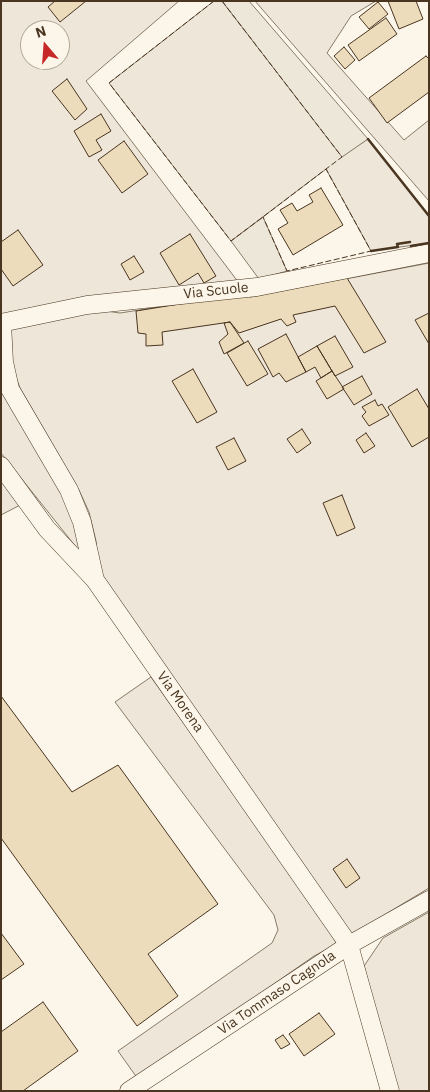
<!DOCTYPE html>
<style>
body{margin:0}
#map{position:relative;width:430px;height:1092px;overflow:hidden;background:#fbf6e9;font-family:"IBM Plex Sans",sans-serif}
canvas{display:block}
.frame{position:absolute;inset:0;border:2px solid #4a3520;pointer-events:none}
.north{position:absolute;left:20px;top:20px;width:50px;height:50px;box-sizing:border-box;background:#fbf6e9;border:1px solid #b4a999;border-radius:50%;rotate:342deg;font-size:14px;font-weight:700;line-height:20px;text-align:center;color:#4a3520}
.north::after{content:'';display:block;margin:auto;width:18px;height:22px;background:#c62828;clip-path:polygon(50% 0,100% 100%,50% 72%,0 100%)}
</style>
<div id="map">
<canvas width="430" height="1092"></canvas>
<div class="frame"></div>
<div class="north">N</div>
</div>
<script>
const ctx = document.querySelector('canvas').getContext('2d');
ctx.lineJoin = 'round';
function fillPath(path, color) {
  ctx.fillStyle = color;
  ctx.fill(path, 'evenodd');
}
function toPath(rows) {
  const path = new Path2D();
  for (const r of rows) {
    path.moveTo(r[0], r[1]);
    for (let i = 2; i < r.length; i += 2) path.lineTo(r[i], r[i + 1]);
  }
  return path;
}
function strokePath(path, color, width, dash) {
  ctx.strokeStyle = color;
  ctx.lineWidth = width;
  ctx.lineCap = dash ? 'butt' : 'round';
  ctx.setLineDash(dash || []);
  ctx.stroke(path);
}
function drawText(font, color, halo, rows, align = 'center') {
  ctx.font = font + ' "IBM Plex Sans",sans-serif';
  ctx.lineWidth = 4;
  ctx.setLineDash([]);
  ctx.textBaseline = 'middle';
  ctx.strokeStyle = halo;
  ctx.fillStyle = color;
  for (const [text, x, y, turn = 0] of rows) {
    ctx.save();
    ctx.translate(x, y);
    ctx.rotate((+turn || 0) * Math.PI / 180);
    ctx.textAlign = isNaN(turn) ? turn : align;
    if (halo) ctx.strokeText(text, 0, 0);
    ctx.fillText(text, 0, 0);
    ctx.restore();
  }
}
const green = toPath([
 [1,1,179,1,86,81,239,283,1,318,1,1],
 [30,30,60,30,60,60,30,60,30,30],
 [214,1,222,1,342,156,368,139,429,216,429,243,371,251,326,169,231,241,109,83,214,1],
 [255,1,376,1,351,16,327,53,404,140,429,120,429,201,255,1],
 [429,263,429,888,351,935,99,574,96,541,89,512,79,490,20,388,10,361,11,329,99,310,120,313,248,293,251,297,429,263],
 [1,374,67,497,88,562,1,453,1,374],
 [1,470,26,502,1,515,1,470],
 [151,677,318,913,337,944,314,956,138,1079,118,1051,272,943,278,930,274,915,115,702,151,677],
 [429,912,429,1091,396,1091,364,966,383,938,429,912]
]);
fillPath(green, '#ede6d9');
strokePath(green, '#887966', 1);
const parking = toPath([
 [222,1,249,1,368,139,342,157,222,1],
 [263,217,287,271,259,279,231,241,263,217]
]);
fillPath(parking, '#ede7d9');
strokePath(parking, '#887966', 1);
const building = toPath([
 [55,1,86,1,60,22,48,7,55,1],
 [388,1,416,1,423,19,399,29,388,1],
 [378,2,388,14,369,29,359,17,378,2],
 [386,18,397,34,359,61,348,45,386,18],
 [344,47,355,60,345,69,334,56,344,47],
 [426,56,429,59,429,92,387,123,369,98,426,56],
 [67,79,87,109,75,120,52,91,67,79],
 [101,114,111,131,96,140,102,150,89,157,74,131,101,114],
 [124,141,148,174,122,193,98,160,124,141],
 [321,188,343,225,293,255,278,229,288,223,280,210,292,203,297,211,313,202,309,195,321,188],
 [18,230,43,265,13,286,1,269,1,242,18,230],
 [190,234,216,276,204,283,198,273,179,285,160,253,190,234],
 [134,256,144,272,130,280,121,264,134,256],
 [347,278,386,342,364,353,335,306,293,315,296,322,287,326,281,319,239,333,230,322,162,332,163,345,146,346,146,334,138,333,136,311,248,293,250,297,347,278],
 [429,313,429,344,415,320,429,313],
 [230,322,244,343,224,354,219,342,228,334,224,323,230,322],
 [286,334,306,372,286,382,279,373,273,377,258,349,286,334],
 [335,336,353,367,335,376,317,346,335,336],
 [248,341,268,374,247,386,227,353,248,341],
 [317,346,332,371,321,378,315,367,306,372,298,357,317,346],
 [193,369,217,412,197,423,172,381,193,369],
 [332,371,344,389,327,399,316,381,332,371],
 [362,376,372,394,354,405,342,387,362,376],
 [417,389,429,409,429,437,412,447,388,407,417,389],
 [375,400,378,406,382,404,389,415,369,426,362,416,366,412,362,407,375,400],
 [302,429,311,443,297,453,287,439,302,429],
 [366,433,375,446,364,453,356,440,366,433],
 [234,438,246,461,228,470,216,447,234,438],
 [342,495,355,528,337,536,323,503,342,495],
 [1,696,72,792,118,765,218,904,148,954,178,996,137,1026,1,838,1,696],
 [347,859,360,878,346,888,333,869,347,859],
 [1,933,24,964,1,980,1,933],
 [43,1002,78,1051,23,1091,1,1091,1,1032,43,1002],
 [319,1013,335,1034,304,1056,289,1034,319,1013],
 [283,1035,290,1044,281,1049,275,1040,283,1035]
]);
fillPath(building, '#ecdcbc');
strokePath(building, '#4a3520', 1);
const minor = toPath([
 [1,323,87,305,257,287,429,253],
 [2,323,4,362,10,389,69,490,82,522,95,580],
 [1,466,47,529,95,580,349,945,390,1091],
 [129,1091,349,945,429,900]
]);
strokePath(minor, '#4a3520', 19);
strokePath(minor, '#fbf6e9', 18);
strokePath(toPath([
 [214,1,109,83,231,241,263,217,326,169,371,251,287,271,263,217],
 [222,1,342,157,326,169]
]), '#4a3520', 1, [6, 2.5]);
strokePath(toPath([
 [368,139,429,216],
 [411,246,429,243],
 [371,251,398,247,397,244,410,242]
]), '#4a3520', 2.5);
drawText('14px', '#4a3520', '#fbf6e9', [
 ["Via Scuole",216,291,-6],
 ["Via Morena",180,702,55],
 ["Via Tommaso Cagnola",277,993,-34]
]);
</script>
